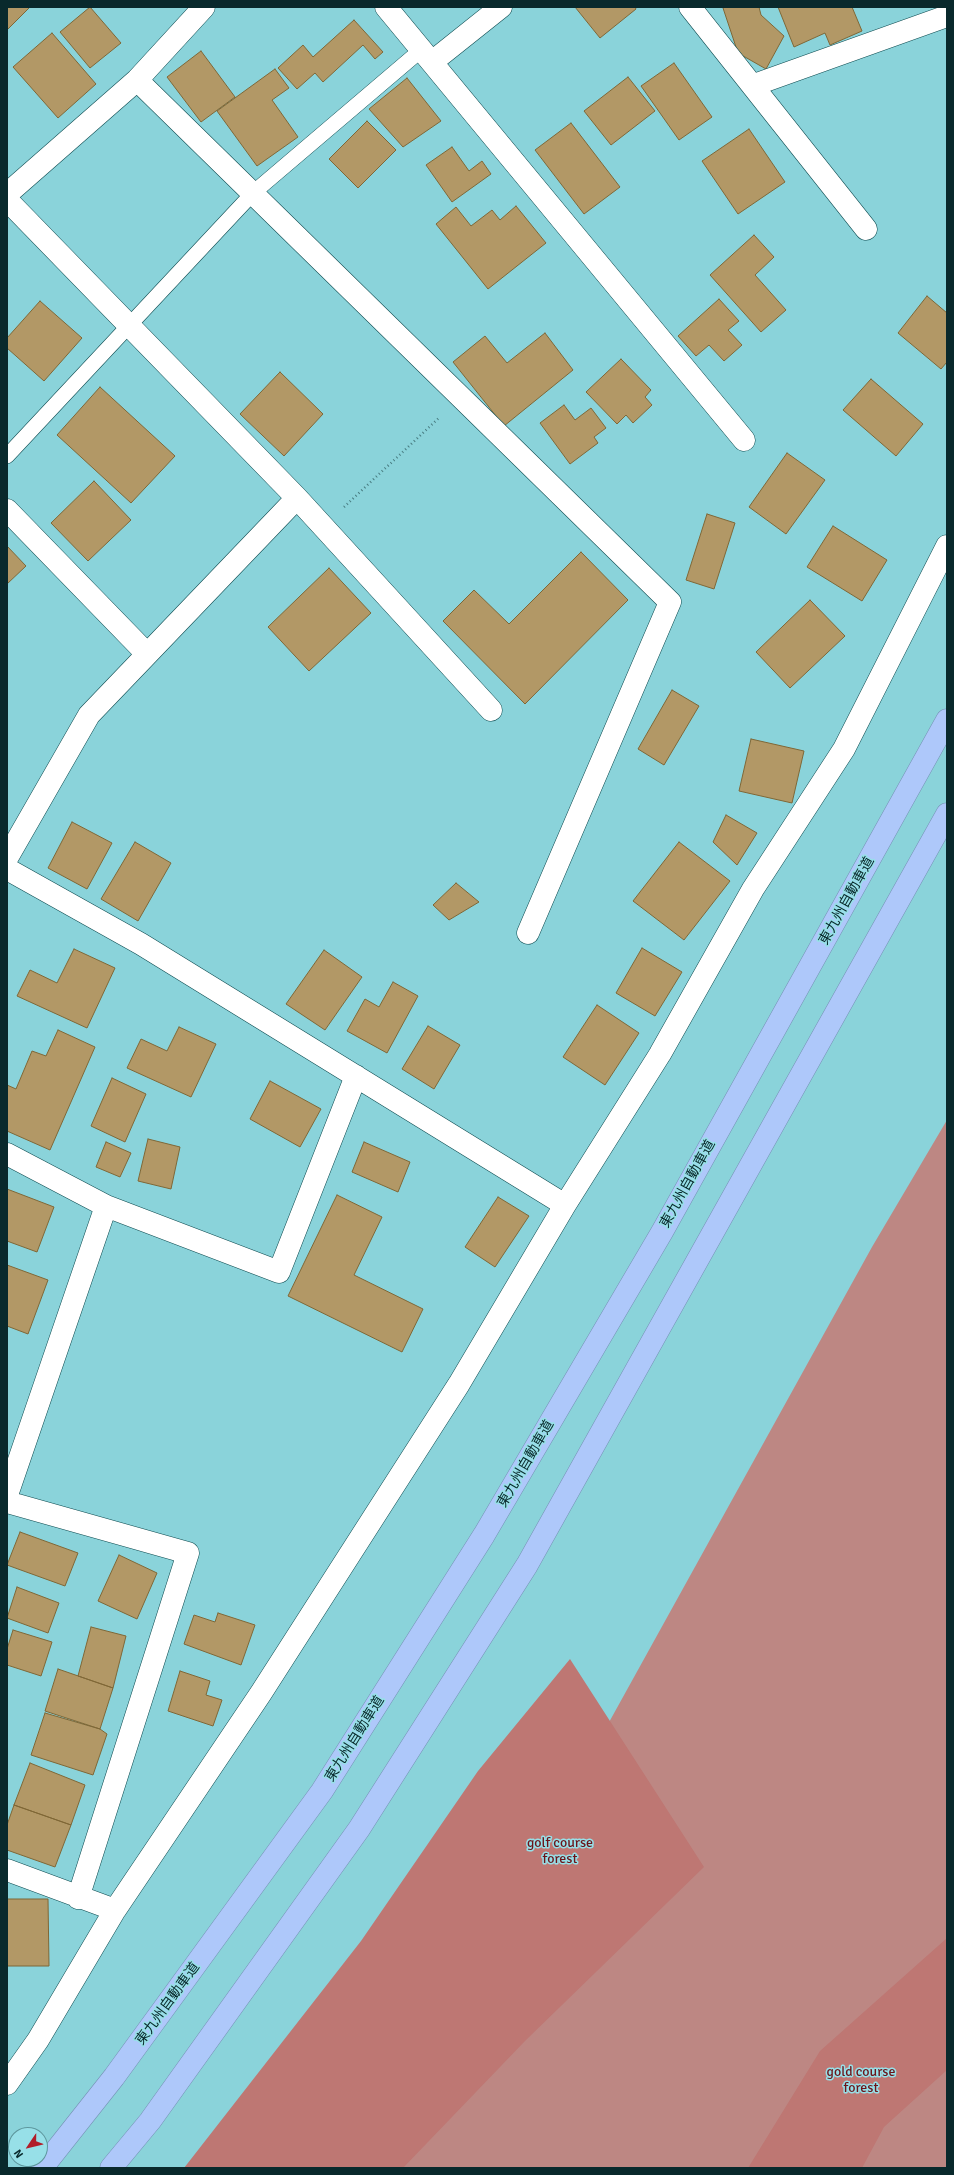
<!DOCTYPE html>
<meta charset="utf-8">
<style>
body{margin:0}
#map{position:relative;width:954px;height:2175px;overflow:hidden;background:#8ad3da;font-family:Signika,sans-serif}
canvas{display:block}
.frame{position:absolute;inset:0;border:8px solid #09292c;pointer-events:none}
.north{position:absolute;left:8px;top:2127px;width:40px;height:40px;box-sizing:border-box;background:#97e0e8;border:1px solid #5e979d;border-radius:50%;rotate:235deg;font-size:11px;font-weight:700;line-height:16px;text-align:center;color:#09292c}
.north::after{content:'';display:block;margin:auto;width:14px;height:18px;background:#b11e2a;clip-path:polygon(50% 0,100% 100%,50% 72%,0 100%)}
</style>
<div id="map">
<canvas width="954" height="2175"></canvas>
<div class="frame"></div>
<div class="north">N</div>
</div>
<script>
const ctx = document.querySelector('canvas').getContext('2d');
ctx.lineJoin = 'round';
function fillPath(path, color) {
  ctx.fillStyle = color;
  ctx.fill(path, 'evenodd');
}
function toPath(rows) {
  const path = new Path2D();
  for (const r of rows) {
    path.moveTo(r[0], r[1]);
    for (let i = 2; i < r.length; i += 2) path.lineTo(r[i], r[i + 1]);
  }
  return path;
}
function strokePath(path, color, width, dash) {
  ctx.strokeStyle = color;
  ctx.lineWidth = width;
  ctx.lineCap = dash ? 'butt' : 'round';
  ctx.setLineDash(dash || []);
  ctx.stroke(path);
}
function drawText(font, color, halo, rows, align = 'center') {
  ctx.font = font + ' Signika,"Noto Sans JP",sans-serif';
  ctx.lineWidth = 3;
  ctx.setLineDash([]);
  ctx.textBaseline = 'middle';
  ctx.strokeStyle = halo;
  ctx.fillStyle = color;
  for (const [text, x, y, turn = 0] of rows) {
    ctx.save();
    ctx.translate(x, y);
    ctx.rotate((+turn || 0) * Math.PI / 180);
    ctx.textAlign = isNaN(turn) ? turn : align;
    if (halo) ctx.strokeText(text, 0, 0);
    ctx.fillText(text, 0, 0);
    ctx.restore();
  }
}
fillPath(toPath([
 [947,1120,947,2168,288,2168,447,2015,872,1247]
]), '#bd8783');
fillPath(toPath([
 [570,1659,704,1867,525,2041,403,2168,184,2168,361,1941,478,1771],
 [947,1938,947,2070,884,2127,862,2168,748,2168,820,2051]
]), '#be7773');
const building = toPath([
 [7,7,30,7,7,30,7,7],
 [90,7,121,43,90,68,60,32,90,7],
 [575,7,635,7,636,9,600,38,575,7],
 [726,7,759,7,761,15,784,36,766,69,738,53,723,8,726,7],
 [778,7,852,7,862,31,830,45,825,33,794,47,778,7],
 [354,20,383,52,375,59,363,45,323,82,315,73,297,89,278,68,303,45,313,57,354,20],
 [52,33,96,84,58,118,13,67,52,33],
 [201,51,235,97,201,122,167,77,201,51],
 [674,63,712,117,679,140,641,86,674,63],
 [275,69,289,88,272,100,298,137,257,166,217,111,275,69],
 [628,77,655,111,611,145,584,111,628,77],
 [407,78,441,121,403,147,369,109,407,78],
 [367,121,396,150,358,188,329,159,367,121],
 [571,123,620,187,584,214,535,150,571,123],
 [749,129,785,182,738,214,702,161,749,129],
 [452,147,469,171,482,161,491,174,452,202,426,165,452,147],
 [516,206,546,243,488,289,436,224,456,207,471,226,492,210,500,220,516,206],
 [754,235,774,257,755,275,786,310,761,332,710,275,754,235],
 [927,296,947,313,947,362,941,369,898,333,927,296],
 [719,299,739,321,728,330,742,345,724,361,709,345,696,356,678,336,719,299],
 [40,301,82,338,44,381,7,348,7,338,40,301],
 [545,333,573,370,504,426,453,362,485,336,507,363,545,333],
 [621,359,651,390,645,397,652,405,633,423,626,415,617,424,586,392,621,359],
 [280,372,323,414,284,456,240,414,280,372],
 [871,379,923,424,896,456,843,410,871,379],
 [100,387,175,456,131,503,57,435,100,387],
 [564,405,575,420,591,408,606,428,594,437,598,443,570,464,540,423,564,405],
 [787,453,825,480,786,534,749,507,787,453],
 [94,481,131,520,88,561,51,523,94,481],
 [707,514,735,523,714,589,686,580,707,514],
 [833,526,887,560,862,601,807,567,833,526],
 [7,546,26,566,7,584,7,546],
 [581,552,628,600,525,704,443,621,474,590,509,624,581,552],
 [329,568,371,613,309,671,268,627,329,568],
 [810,600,845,636,790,688,756,652,810,600],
 [672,690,699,706,664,765,638,749,672,690],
 [751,739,804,751,792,803,739,791,751,739],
 [726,815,757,833,737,865,713,842,726,815],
 [72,822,112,843,87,889,48,868,72,822],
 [135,842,171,863,138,921,101,899,135,842],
 [679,842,730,881,684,940,633,901,679,842],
 [456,883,479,902,449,920,433,905,456,883],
 [642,948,682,972,655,1016,616,993,642,948],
 [74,949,115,968,87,1028,17,996,30,970,57,983,74,949],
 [324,950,362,977,325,1030,286,1004,324,950],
 [393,982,418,996,387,1053,347,1031,365,999,379,1007,393,982],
 [597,1005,639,1033,605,1085,563,1057,597,1005],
 [428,1026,460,1045,434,1089,402,1069,428,1026],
 [179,1027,216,1044,191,1097,127,1068,141,1039,167,1051,179,1027],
 [58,1030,95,1047,50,1150,7,1131,7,1085,16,1089,32,1051,46,1056,58,1030],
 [112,1078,146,1094,125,1142,91,1126,112,1078],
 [270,1081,321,1109,300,1147,250,1119,270,1081],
 [148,1139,180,1147,171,1189,138,1181,148,1139],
 [106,1142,131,1153,120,1177,96,1167,106,1142],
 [364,1142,410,1162,398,1192,352,1172,364,1142],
 [7,1189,54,1207,37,1252,7,1241,7,1189],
 [337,1195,382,1217,354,1275,423,1309,402,1352,288,1296,337,1195],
 [498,1197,529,1216,495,1267,465,1247,498,1197],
 [7,1265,48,1280,28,1334,7,1326,7,1265],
 [20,1532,78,1553,65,1586,7,1565,20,1532],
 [119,1555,157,1573,137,1619,98,1601,119,1555],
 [17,1587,59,1603,48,1633,7,1618,17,1587],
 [218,1613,255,1625,241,1665,184,1644,194,1615,215,1622,218,1613],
 [91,1627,126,1636,113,1688,78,1676,91,1627],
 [13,1630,52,1642,41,1676,7,1665,7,1649,13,1630],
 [58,1669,113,1688,100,1729,45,1711,58,1669],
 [180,1671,210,1681,206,1695,222,1700,213,1726,168,1711,180,1671],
 [45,1713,100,1729,107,1734,93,1775,31,1755,45,1713],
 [30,1763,85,1785,71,1825,14,1805,30,1763],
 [14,1805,71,1825,55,1867,7,1850,7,1825,14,1805],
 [7,1899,48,1899,49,1966,7,1966,7,1899]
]);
fillPath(building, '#b29866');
strokePath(building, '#7f6736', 1);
const service = toPath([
 [7,456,253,193,421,50]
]);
const minor = toPath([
 [386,7,744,440],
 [690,7,866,229],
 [432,62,501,7],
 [137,80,670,602,528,933],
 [754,85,947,16],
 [7,194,137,80,204,7],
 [7,200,297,498,491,710],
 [7,510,147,654],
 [7,858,89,715,297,498],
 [7,869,141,944,565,1205],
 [7,1154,106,1206,279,1272,356,1076],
 [7,1495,106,1206],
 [7,1502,188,1553,78,1898],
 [7,1870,115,1910],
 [7,2084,38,2040,115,1910,261,1693,459,1384,565,1205,660,1054,753,889,844,749,947,546]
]);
const motorway = toPath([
 [42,2168,114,2077,322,1791,484,1535,662,1232,947,720],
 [111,2168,150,2121,359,1829,527,1565,947,814]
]);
strokePath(service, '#0e4b50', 16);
strokePath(minor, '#0e4b50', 23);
strokePath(motorway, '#7490b2', 23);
strokePath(toPath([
 [344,507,440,417]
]), '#487c81', 2.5, [1, 3]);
strokePath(service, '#fff', 15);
strokePath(minor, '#fff', 22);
strokePath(motorway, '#aec8fa', 22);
drawText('14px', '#09292c', '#97e0e8', [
 ["東九州自動車道",847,901,-61],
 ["東九州自動車道",688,1184,-61],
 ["東九州自動車道",526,1464,-60],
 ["東九州自動車道",355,1739,-58],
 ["東九州自動車道",168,2004,-54]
]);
drawText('14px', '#6b1419', '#97e0e8', [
 ["golf course",560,1843],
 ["forest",560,1859],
 ["gold course",861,2072],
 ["forest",861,2088]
]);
</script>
